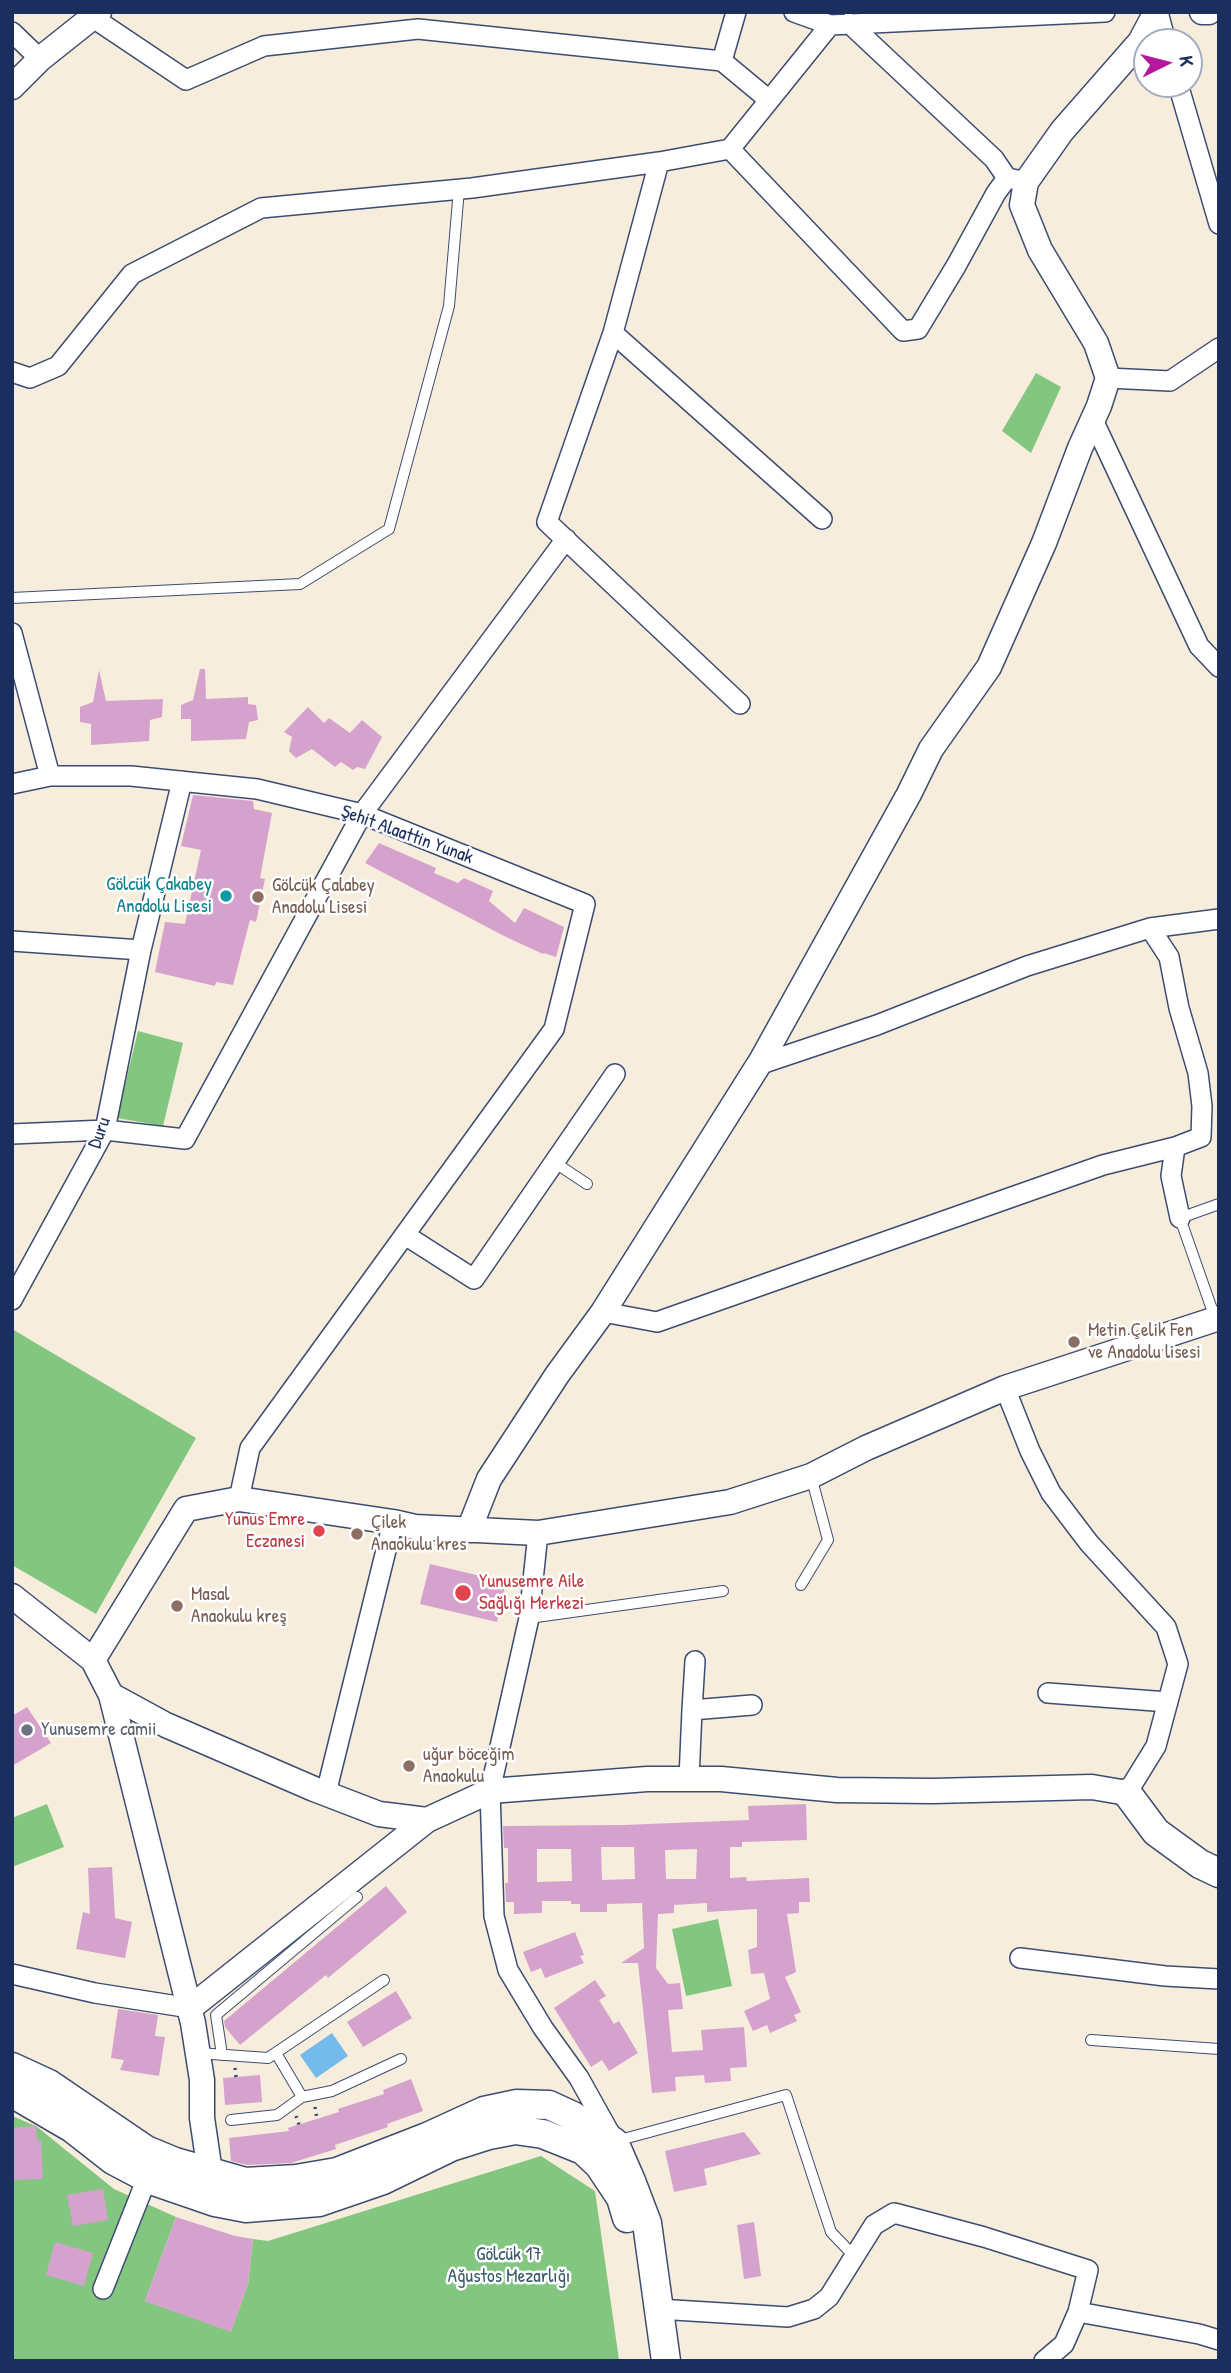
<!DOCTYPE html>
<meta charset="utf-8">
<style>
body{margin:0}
#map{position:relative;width:1231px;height:2373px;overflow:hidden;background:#f7eddc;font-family:"Patrick Hand",sans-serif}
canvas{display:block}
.frame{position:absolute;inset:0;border:14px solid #1b2f5e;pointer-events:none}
.north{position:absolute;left:1133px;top:28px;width:70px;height:70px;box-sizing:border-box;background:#fff;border:2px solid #a4acbf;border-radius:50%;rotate:84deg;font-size:19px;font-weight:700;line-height:28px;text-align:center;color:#1b2f5e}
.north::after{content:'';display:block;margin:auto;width:24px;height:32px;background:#b5179e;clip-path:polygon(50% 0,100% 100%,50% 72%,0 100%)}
</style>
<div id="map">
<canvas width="1231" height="2373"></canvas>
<div class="frame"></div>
<div class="north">K</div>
</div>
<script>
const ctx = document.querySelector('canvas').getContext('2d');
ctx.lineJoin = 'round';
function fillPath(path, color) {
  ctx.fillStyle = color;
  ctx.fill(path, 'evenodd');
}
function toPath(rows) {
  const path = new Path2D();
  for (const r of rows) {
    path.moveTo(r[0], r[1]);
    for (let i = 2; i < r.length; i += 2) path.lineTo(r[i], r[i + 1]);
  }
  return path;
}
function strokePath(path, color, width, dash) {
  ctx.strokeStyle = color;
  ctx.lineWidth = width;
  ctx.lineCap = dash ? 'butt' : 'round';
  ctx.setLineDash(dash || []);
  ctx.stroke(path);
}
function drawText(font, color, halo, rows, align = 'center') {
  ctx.font = font + ' "Patrick Hand",sans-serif';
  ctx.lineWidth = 5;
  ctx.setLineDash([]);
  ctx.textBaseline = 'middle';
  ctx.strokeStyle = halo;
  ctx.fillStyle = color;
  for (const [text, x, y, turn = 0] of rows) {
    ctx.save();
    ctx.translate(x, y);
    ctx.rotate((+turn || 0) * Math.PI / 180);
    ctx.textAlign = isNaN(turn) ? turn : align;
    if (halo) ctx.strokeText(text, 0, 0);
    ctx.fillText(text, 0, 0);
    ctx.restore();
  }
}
fillPath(toPath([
 [1036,373,1061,387,1031,453,1002,431],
 [138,1031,183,1043,163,1126,117,1118],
 [12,1329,196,1438,96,1614,12,1565],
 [47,1804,64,1847,12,1867,12,1818],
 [718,1919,732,1986,686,1996,672,1929],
 [12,2116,36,2126,114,2189,176,2217,145,2301,231,2331,248,2284,253,2239,268,2241,541,2156,595,2191,619,2360,12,2361]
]), '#83c680');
fillPath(toPath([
 [332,2033,348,2056,316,2078,300,2055]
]), '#74bbec');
fillPath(toPath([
 [200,669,205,669,206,699,248,697,248,704,256,705,258,720,249,722,246,739,191,741,191,719,181,719,181,705,193,700],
 [99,670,106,701,163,699,162,717,150,720,149,741,91,745,91,724,80,722,80,707,93,702],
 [308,707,324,723,329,718,350,733,362,720,382,737,365,769,357,767,353,770,341,762,335,767,312,749,296,758,289,751,292,737,284,732],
 [193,795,253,801,254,809,272,813,260,878,265,879,256,922,250,920,233,985,216,982,215,986,155,972,165,922,185,924,201,850,181,846],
 [379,843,436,868,434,873,458,883,464,878,493,891,489,901,515,923,524,908,564,927,556,957,544,953,543,954,506,937,365,863],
 [430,1564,506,1582,497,1622,420,1604],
 [27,1707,51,1743,12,1766,12,1716],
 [806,1804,807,1840,742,1842,742,1847,730,1847,730,1878,746,1877,747,1881,809,1878,810,1902,799,1902,799,1913,787,1914,796,1972,785,1977,801,2012,794,2015,797,2021,770,2033,767,2025,753,2031,744,2011,770,1999,764,1973,751,1974,748,1950,757,1947,757,1909,707,1912,707,1903,674,1905,674,1913,658,1914,656,1968,668,1984,680,1983,683,2009,668,2010,672,2052,703,2050,701,2030,744,2027,747,2067,730,2068,731,2081,705,2083,704,2075,675,2077,676,2091,652,2093,638,1963,621,1963,644,1948,642,1903,607,1904,607,1912,580,1912,580,1904,571,1904,571,1901,542,1901,542,1913,514,1914,514,1902,506,1902,505,1883,508,1883,508,1848,504,1848,503,1826,623,1825,749,1820,748,1806],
 [601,1847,634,1847,635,1879,602,1880],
 [537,1849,571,1849,572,1881,537,1882],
 [697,1849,696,1879,666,1879,665,1850],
 [112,1867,115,1918,132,1922,125,1958,76,1949,83,1912,90,1914,88,1868],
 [386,1886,407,1912,328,1978,326,1975,240,2045,225,2027,224,2021],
 [575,1932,584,1955,580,1956,584,1963,545,1978,541,1968,531,1972,523,1952],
 [595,1980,606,1996,599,2000,614,2024,619,2021,638,2053,609,2071,602,2060,591,2067,554,2008],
 [396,1991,412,2018,363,2047,347,2022],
 [118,2009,158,2015,155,2036,165,2037,159,2076,120,2070,124,2060,111,2058],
 [260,2075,262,2102,225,2105,223,2078],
 [411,2079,423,2111,387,2124,388,2127,335,2145,336,2149,291,2163,247,2165,231,2161,229,2138,289,2131,288,2128,339,2112,338,2109,384,2094,383,2090],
 [36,2126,37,2141,41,2140,43,2179,13,2180,12,2128],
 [744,2132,761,2154,704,2169,707,2185,674,2192,665,2151],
 [103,2189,108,2220,73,2226,67,2195],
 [176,2217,235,2236,253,2239,248,2284,231,2332,145,2301],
 [754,2222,761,2276,744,2279,737,2225],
 [55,2242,93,2253,84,2286,46,2275]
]), '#d5a2ce');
const service = toPath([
 [12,598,300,584,389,529,449,306,459,189],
 [554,1162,587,1184],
 [1215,1318,1180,1218,1219,1204],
 [801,1585,828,1540,811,1476],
 [529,1618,723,1591],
 [1091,2040,1219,2049],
 [198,2053,268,2058,384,1980],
 [276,2053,302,2097,332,2091,401,2059],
 [222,2055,216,2015,357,1897],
 [231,2120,277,2115,302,2097],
 [616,2141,786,2095,831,2232,854,2256]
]);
const minor = toPath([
 [794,12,830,25,1105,12],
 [1158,12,1166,42],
 [92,17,186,80,264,46,418,29,722,61,736,12],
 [849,23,994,159,1007,178,1018,180],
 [12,32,40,59],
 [722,61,769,100],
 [1178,84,1219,224],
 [730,149,903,331,918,329,956,266,996,193,1007,178],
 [659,162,613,333,547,522,740,704],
 [613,333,822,519],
 [12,372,30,378,58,366,132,274,261,208,472,188,659,162,730,149,830,25],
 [1108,378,1170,381,1219,348],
 [1093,420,1199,646,1219,667],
 [12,633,50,776],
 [12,784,50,776,131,776,257,789,362,814,585,904,554,1029,250,1448,239,1499],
 [12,941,141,950,105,1130,12,1300],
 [141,950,182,781],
 [758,1065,877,1025,1027,966,1150,928,1219,919],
 [12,1134,105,1130,185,1139,362,814,566,539],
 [1175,1147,1171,1176,1180,1218],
 [405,1235,474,1279,615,1074],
 [603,1312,657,1322,1103,1165,1175,1147,1201,1137,1202,1106,1198,1073,1179,1008,1169,957,1150,928],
 [1005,1388,1030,1451,1051,1493,1089,1543,1166,1627,1178,1664,1156,1746,1127,1793],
 [538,1533,529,1618,490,1791,494,1916,508,1970,543,2028,579,2078,613,2139],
 [1048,1693,1168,1702],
 [692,1710,695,1661],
 [689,1779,692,1710,752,1705],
 [326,1793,393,1522],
 [1020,1958,1165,1976,1219,1979],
 [12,1974,95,1993,190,2008],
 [103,2289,147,2178],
 [658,2309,788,2317,814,2309,829,2297,874,2225,894,2213,984,2237,1088,2270,1078,2312,1064,2344,1044,2361],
 [1078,2312,1199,2334,1219,2340]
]);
const tertiary = toPath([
 [1202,12,1209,12],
 [12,87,40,59,99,12],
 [469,1530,489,1479,557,1375,603,1312,761,1061,909,794,931,749,989,667,1044,543,1080,448,1099,406,1108,378,1096,343,1040,250,1022,205,1026,182,1062,131,1140,42,1156,12],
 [12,1596,93,1660,111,1695,193,2023,202,2080,202,2118,210,2172],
 [93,1660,186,1509,239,1499,393,1522,415,1527,538,1533,730,1502,811,1476,866,1448,1005,1388,1219,1318],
 [111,1695,166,1725,314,1789,379,1814,427,1820],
 [190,2008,427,1820,490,1791,647,1779,721,1779,837,1790,933,1791,1092,1787,1127,1793]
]);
const secondary = toPath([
 [1127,1793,1156,1832,1200,1864,1219,1873],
 [12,2067,49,2084,146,2150,175,2162,245,2182,296,2179,337,2172,427,2137,484,2111,517,2104,549,2105,573,2116,614,2142,631,2181,647,2223,666,2361],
 [12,2093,72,2128,113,2160,151,2180,215,2202,246,2208,319,2202,383,2180,451,2147,489,2135,515,2130,543,2134,583,2150,599,2165,621,2198,627,2218]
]);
strokePath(service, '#3c4c71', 12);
strokePath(minor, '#3c4c71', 22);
strokePath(tertiary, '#3c4c71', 27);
strokePath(secondary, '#3c4c71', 31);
strokePath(toPath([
 [235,2068,236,2077],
 [315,2107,317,2119],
 [296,2116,299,2125]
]), '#3c4c71', 3.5, [2, 5]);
strokePath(service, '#fff', 10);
strokePath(minor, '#fff', 19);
strokePath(tertiary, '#fff', 24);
strokePath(secondary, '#fff', 28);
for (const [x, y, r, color] of [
 [226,896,7,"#0f9aa8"],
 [258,897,7,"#8d6e63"],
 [1074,1342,7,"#8d6e63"],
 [319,1531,7,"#e0444e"],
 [357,1534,7,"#8d6e63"],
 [463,1593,9,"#e0444e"],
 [177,1606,7,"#8d6e63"],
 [27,1730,7,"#6b7280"],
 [409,1766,7,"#8d6e63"]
]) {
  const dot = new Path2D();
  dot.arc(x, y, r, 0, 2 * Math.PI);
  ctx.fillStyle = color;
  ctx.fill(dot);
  strokePath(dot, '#fff', 2.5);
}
drawText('19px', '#1b2f5e', '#fff', [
 ["Şehit Alaattin Yunak",407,835,20],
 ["Duru",100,1133,-70]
]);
drawText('19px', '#0d838f', '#fff', [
 ["Gölcük Çakabey",212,885],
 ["Anadolu Lisesi",212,907]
], 'right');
drawText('19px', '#785e54', '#fff', [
 ["Gölcük Çalabey",272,886],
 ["Anadolu Lisesi",272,908],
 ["Metin Çelik Fen",1088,1331],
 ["ve Anadolu lisesi",1088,1353],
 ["Çilek",371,1523],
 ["Anaokulu kres",371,1545],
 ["Masal",191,1595],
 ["Anaokulu kreş",191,1617],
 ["uğur böceğim",423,1755],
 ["Anaokulu",423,1777]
], 'left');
drawText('19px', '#be3a42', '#fff', [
 ["Yunus Emre",305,1520],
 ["Eczanesi",305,1542],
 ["Yunusemre Aile",479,1582,"left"],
 ["Sağlığı Merkezi",479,1604,"left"]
], 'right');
drawText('19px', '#5b616d', '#fff', [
 ["Yunusemre camii",41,1730]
], 'left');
drawText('19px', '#3a5c68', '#fff', [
 ["Gölcük 17",509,2255],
 ["Ağustos Mezarlığı",509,2277]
]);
</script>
